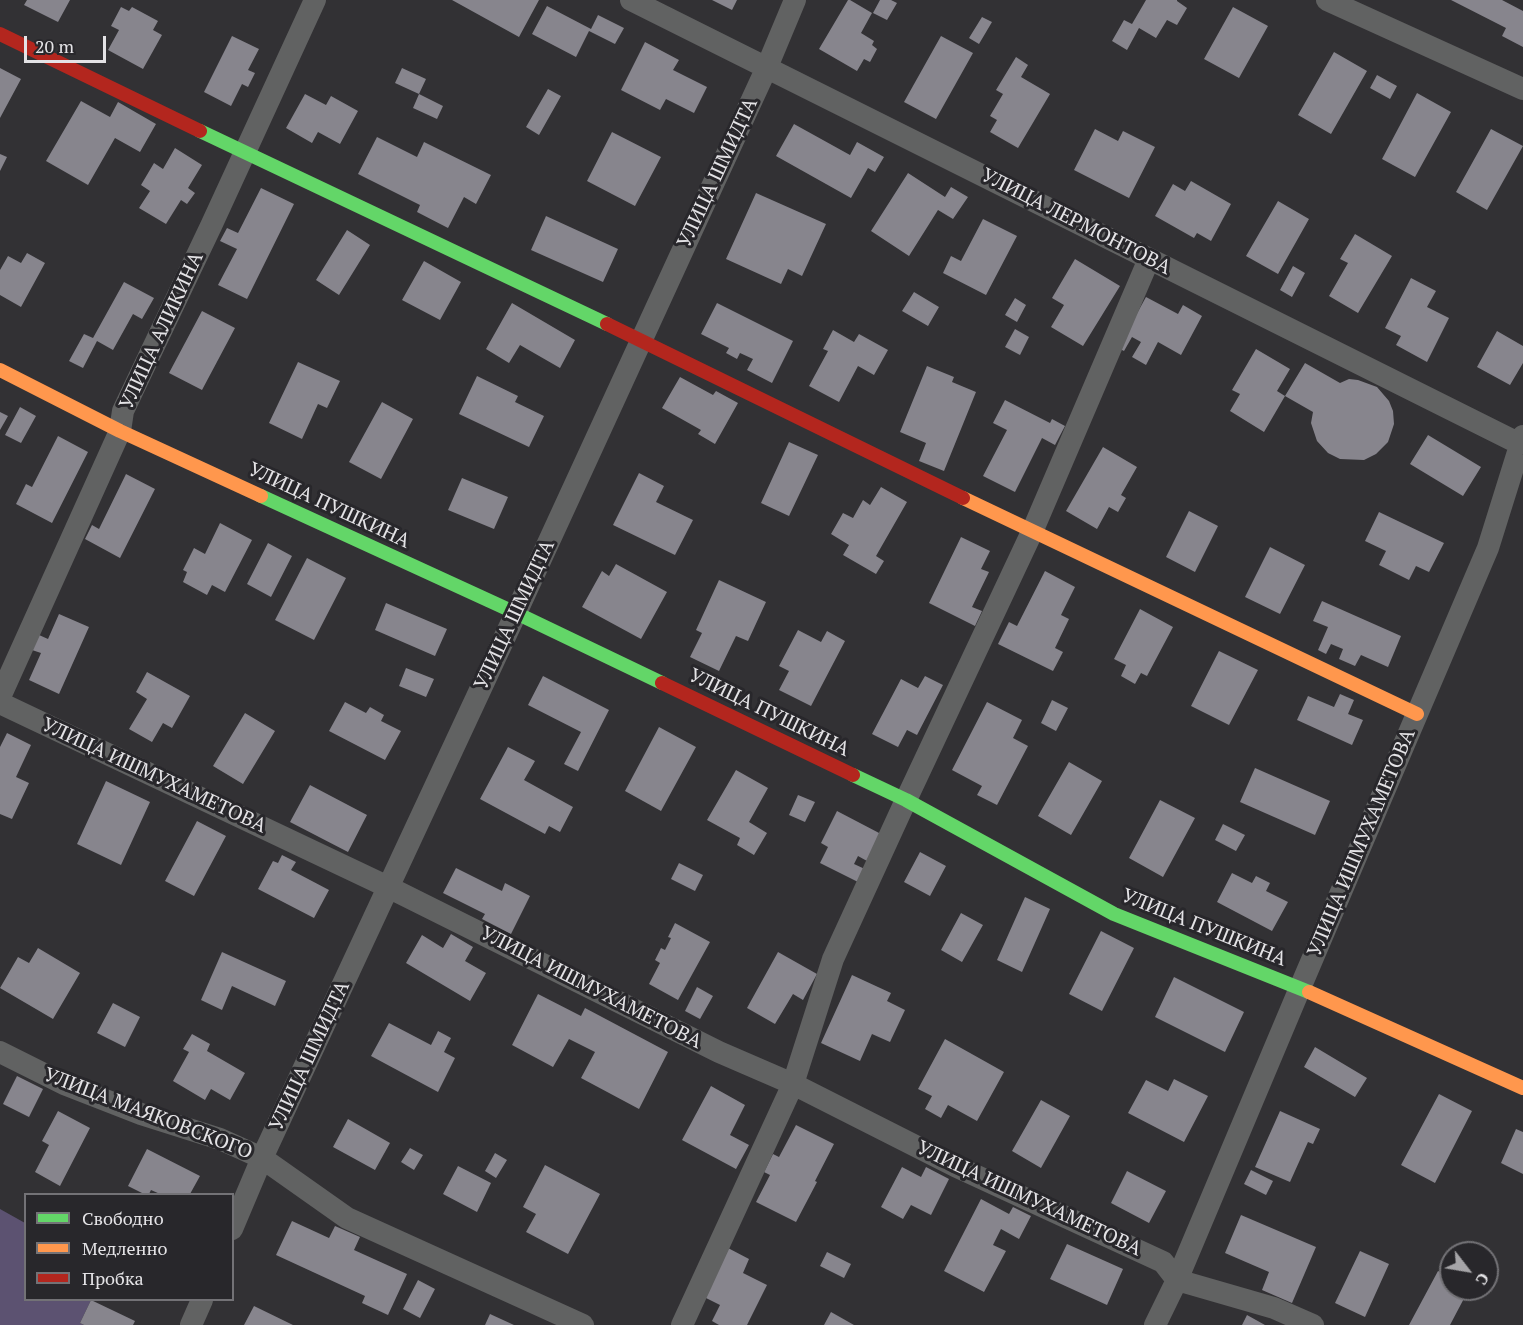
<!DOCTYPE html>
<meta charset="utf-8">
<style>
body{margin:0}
#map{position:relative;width:1523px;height:1325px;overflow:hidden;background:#323134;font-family:"PT Serif",serif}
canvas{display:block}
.legend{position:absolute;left:24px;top:1193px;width:210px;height:108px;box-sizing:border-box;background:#28272b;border:2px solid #737276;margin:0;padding:8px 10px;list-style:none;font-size:18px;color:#e4e3e6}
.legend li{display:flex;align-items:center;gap:12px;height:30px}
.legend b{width:30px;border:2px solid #737276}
.north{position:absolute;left:1439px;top:1241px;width:60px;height:60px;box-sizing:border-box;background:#28272b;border:2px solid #737276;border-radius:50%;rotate:121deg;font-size:16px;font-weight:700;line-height:24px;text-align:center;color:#e4e3e6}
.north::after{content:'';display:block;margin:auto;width:21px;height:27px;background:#a6a5a8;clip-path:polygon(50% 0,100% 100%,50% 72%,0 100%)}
.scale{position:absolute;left:24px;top:36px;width:82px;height:27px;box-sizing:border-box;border:3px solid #e4e3e6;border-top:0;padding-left:8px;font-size:18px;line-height:21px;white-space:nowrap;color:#e4e3e6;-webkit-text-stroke:4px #28272b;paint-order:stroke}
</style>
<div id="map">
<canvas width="1523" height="1325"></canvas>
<ul class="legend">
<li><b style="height:8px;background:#63d668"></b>Свободно</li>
<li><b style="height:8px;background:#ff974d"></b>Медленно</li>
<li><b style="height:8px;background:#b3261e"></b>Пробка</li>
</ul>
<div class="north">С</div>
<div class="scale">20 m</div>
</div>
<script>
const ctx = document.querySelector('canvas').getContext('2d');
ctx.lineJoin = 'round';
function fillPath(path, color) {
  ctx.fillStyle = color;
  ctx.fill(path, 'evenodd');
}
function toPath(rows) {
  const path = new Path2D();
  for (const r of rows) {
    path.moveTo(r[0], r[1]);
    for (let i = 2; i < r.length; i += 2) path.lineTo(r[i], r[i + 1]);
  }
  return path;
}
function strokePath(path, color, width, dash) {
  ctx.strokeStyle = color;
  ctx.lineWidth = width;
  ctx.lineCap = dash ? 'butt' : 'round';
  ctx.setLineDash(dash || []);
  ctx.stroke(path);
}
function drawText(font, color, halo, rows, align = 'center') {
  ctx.font = font + ' "PT Serif",serif';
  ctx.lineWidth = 6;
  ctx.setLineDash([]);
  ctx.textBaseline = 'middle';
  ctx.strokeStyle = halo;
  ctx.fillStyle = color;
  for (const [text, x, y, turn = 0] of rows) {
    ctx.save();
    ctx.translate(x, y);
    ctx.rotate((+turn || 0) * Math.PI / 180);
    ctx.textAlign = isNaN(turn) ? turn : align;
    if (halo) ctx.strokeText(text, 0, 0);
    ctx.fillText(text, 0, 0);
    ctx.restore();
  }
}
fillPath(toPath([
 [0,1209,25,1223,26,1300,91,1300,80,1323,84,1325,0,1325]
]), '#5c5271');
fillPath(toPath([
 [27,0,70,0,58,22,24,5],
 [452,0,539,0,519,37],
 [712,0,737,0,732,10],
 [848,0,850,0,872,13,861,33,874,41,872,45,877,49,870,62,864,59,857,71,819,49],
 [880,0,891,0,897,3,887,20,873,13],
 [1146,0,1177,0,1177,1,1187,8,1177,25,1167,20,1156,38,1139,28,1127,50,1112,41,1124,20,1132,24],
 [1451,0,1502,0,1523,11,1523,47,1502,36,1506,28],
 [547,6,591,29,598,15,624,28,615,44,589,31,576,57,532,34],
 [121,7,129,11,132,7,158,21,153,30,162,35,143,69,108,50,119,30,111,26],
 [1233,7,1268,26,1239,78,1204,59],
 [982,17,992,22,979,44,969,38],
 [232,36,259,49,248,70,255,73,248,87,242,84,231,106,204,92],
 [941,36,973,53,936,119,904,102],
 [645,42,679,60,673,70,707,87,694,113,666,99,660,110,621,90],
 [1334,52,1367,71,1331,134,1298,115],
 [1016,57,1028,65,1021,77,1050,94,1018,148,990,132,997,120,990,116,1003,94,996,90],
 [0,68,21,79,0,118],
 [402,68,426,79,419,94,395,83],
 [1377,75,1397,86,1390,99,1370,88],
 [548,89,561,96,539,135,526,127],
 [1417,93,1451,112,1415,177,1382,159],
 [305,94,326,105,331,96,358,111,340,144,318,132,312,143,286,128],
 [419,94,443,106,437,119,413,108],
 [81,101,110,117,118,102,156,124,140,152,115,138,88,185,46,161],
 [794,124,850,155,857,142,884,157,875,172,868,168,851,198,776,156],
 [1095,129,1118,141,1123,131,1155,147,1129,198,1074,170],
 [1491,129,1523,146,1487,210,1456,192],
 [612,132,661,157,635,206,587,181],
 [377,137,417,157,424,142,491,175,476,204,464,197,448,228,417,212,420,205,358,174],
 [175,148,202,165,188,188,195,193,187,204,181,200,166,224,139,208,150,191,141,185,154,163,163,169],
 [0,154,7,157,0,171],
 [908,173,945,197,951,187,968,197,953,219,938,210,909,256,871,231],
 [1191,181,1231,204,1211,241,1197,233,1194,238,1155,216,1173,184,1185,191],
 [261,188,294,204,247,299,218,285,237,249,220,241,227,228,238,233],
 [756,193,826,224,802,276,788,269,781,284,726,259],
 [1278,201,1309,219,1278,274,1246,256],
 [546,216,618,249,603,282,531,250],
 [983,219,1017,236,986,295,943,273,951,256,961,261],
 [347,230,370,245,339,295,316,280],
 [1355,234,1392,256,1358,313,1329,296,1348,263,1340,259],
 [27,253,45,263,21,307,0,295,0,270,8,256,21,263],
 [1075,259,1120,286,1083,346,1051,327,1064,305,1052,298],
 [424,261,461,282,440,320,402,300],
 [1293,266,1305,273,1292,297,1280,290],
 [1411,278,1436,291,1427,307,1449,318,1427,362,1396,345,1401,336,1385,328],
 [124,282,154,298,142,319,133,314,113,350,97,341,83,368,69,361,84,334,93,338],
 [914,292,939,307,928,326,902,311],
 [1146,297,1178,314,1183,305,1202,316,1181,355,1158,342,1146,365,1132,357,1141,342,1132,337,1124,351,1118,348],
 [1015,298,1026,305,1017,322,1005,315],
 [512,303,575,340,560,368,520,345,509,363,486,349],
 [717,303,793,341,772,383,747,370,753,359,740,353,737,359,726,353,729,348,701,334],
 [202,311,235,328,202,390,169,373],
 [1015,329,1029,337,1020,355,1005,347],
 [833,330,854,342,859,334,888,350,874,375,858,366,839,402,809,386,828,351,823,349],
 [1497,331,1523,346,1523,363,1510,385,1477,367],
 [1256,349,1290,369,1277,391,1285,396,1264,432,1230,411,1240,394,1232,390],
 [298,362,340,381,327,408,318,404,302,439,269,423],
 [1305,363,1340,383,1349,379,1358,380,1377,387,1389,401,1393,411,1394,424,1388,442,1376,454,1364,460,1340,459,1328,453,1317,441,1311,423,1313,412,1285,396],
 [927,366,954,377,952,382,976,392,944,471,919,461,926,443,900,432],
 [477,376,518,396,515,402,544,416,529,447,459,414],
 [680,377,713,395,716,391,738,403,715,444,698,434,701,430,662,408],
 [1005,400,1050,423,1052,419,1065,426,1055,445,1042,438,1015,492,983,476,1007,430,993,423],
 [382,402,413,419,381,479,349,462],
 [20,407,36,416,21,443,5,435],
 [0,412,8,416,0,430],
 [1428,435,1481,467,1463,496,1410,464],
 [58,436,88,452,52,523,16,504,26,484,32,487],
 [789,442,818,455,789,516,761,503],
 [1103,447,1137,467,1121,495,1126,498,1118,512,1109,507,1097,529,1066,511],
 [639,473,664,486,656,502,693,520,675,555,613,525],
 [126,474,155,489,120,558,85,539,92,525,99,529],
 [462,478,508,497,494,529,448,510],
 [881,487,907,502,876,556,884,561,876,574,843,555,849,545,831,534,843,513,853,518,863,500,870,505],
 [1189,511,1218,526,1195,572,1166,557],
 [1379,512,1444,543,1429,572,1416,566,1409,580,1379,565,1386,551,1365,541],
 [220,523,252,540,225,592,212,585,207,595,183,582,187,572,183,570,194,548,205,554],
 [961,537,990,551,981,569,989,572,972,607,982,611,975,626,929,603],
 [268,543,292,556,271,597,247,584],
 [1270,547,1305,565,1280,614,1245,597],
 [307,558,346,578,314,640,275,620],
 [616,564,667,592,641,639,582,607,602,571,609,576],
 [1045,571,1075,587,1061,615,1069,619,1055,648,1063,652,1053,671,998,644,1009,622,1017,626],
 [719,580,766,602,748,641,736,636,719,671,690,657,702,633,696,630],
 [1322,601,1401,636,1388,667,1361,655,1355,666,1339,659,1343,649,1331,644,1326,654,1318,650,1328,627,1313,621],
 [386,603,447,629,435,656,375,630],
 [1140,609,1173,627,1147,676,1141,673,1135,684,1121,676,1126,665,1114,659],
 [59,614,89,627,59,694,29,680,41,653,32,650,39,635,48,639],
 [798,630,821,642,827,631,845,641,811,706,779,690,789,671,779,666],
 [1219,651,1258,670,1229,725,1191,706],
 [406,668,434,679,426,697,399,686],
 [147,672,190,696,172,728,163,723,152,742,129,729,147,699,136,692],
 [543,676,609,710,578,771,564,764,581,732,528,705],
 [925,676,943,685,917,735,907,730,898,747,872,734,901,679,918,688],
 [1340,694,1354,700,1348,714,1363,720,1352,745,1297,720,1308,696,1334,707],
 [1052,700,1068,708,1056,731,1041,723],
 [345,702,366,713,370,707,384,715,381,721,401,731,385,760,329,731],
 [987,702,1022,720,1013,738,1028,746,997,805,977,795,982,786,952,770],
 [245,713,275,731,243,784,213,766],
 [659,727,696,747,661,811,625,791],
 [7,733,31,745,16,777,29,783,12,819,0,814,0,747],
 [508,747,535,761,524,780,573,807,560,832,549,826,545,834,480,799],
 [1069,762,1102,781,1071,835,1038,816],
 [1255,768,1330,801,1315,835,1240,802],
 [736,770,768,788,749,822,767,833,754,855,737,845,740,838,707,820],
 [106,781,150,802,121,865,77,844],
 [310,785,367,815,348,852,290,822],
 [798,795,815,802,805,822,789,815],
 [1160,800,1195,818,1163,877,1129,858],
 [837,811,881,834,867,861,858,856,854,864,867,870,860,883,820,863,828,847,821,843],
 [197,821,226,836,194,896,165,881],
 [1223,824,1245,835,1236,851,1215,840],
 [920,852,946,866,930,896,904,882],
 [282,855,296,862,291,870,329,890,314,918,258,889,273,861,278,863],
 [679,863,703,875,695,891,671,879],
 [456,868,502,891,505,883,530,896,511,934,482,919,485,914,443,893],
 [1232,873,1252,883,1256,876,1270,883,1266,891,1288,902,1272,931,1217,902],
 [1025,897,1050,909,1022,972,997,960],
 [961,913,983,925,962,962,941,950],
 [675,923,710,942,678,1000,649,984,660,963,655,960,661,948,665,950,671,938,668,937],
 [1101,931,1134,948,1102,1011,1069,994],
 [451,934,473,947,465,961,486,973,470,1001,406,963,422,935,443,948],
 [38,948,80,973,53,1019,0,988,18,957,29,963],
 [222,952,286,981,275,1006,232,986,222,1010,201,1000],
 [778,952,817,974,803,1000,793,994,775,1024,747,1008],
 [852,975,891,993,887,1001,905,1010,890,1042,872,1034,860,1061,821,1043],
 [1174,977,1244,1012,1225,1052,1155,1017],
 [697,987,713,996,700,1019,685,1011],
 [538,994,581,1016,585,1008,668,1052,639,1109,581,1078,595,1052,569,1039,553,1067,512,1045],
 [113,1003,140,1017,125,1047,97,1033],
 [389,1023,431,1045,438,1031,451,1038,444,1052,455,1058,438,1092,371,1056],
 [192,1034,210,1044,207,1051,245,1073,230,1100,211,1089,205,1100,173,1081,189,1052,183,1049],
 [945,1039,1004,1072,977,1121,948,1105,941,1118,925,1109,932,1096,918,1089],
 [1315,1047,1367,1078,1355,1097,1304,1067],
 [17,1076,43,1089,29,1117,3,1104],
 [1174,1079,1208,1096,1184,1142,1128,1113,1146,1080,1168,1091],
 [711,1086,745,1105,730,1135,749,1145,736,1169,682,1140],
 [1439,1094,1472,1111,1435,1183,1401,1165],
 [1041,1100,1070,1116,1041,1168,1012,1151],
 [58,1111,90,1128,60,1186,35,1172,49,1145,42,1141],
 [1280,1111,1320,1129,1313,1144,1308,1142,1290,1182,1255,1167],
 [348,1119,390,1143,375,1170,333,1147],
 [796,1125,834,1144,815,1181,817,1182,796,1222,756,1202,770,1175,764,1172,773,1154,779,1157],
 [1516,1129,1523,1132,1523,1174,1501,1163],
 [410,1148,423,1155,414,1170,401,1162],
 [147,1149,200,1176,190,1194,160,1194,151,1190,149,1194,144,1194,128,1186],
 [495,1153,507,1160,496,1178,485,1171],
 [545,1165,600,1194,568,1254,526,1232,536,1214,523,1207],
 [458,1166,491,1183,477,1212,443,1194],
 [902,1167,921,1177,926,1167,949,1179,931,1215,911,1205,903,1219,881,1207],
 [1251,1170,1273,1181,1266,1195,1244,1184],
 [1127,1171,1166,1191,1149,1223,1111,1203],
 [981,1199,1009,1214,1013,1207,1031,1216,1019,1239,1001,1229,993,1245,1006,1251,984,1292,944,1271],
 [1241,1215,1316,1247,1292,1303,1262,1290,1269,1272,1225,1253],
 [292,1221,329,1238,335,1226,360,1237,354,1250,407,1274,388,1315,362,1303,365,1296,276,1255],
 [1067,1244,1123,1269,1107,1305,1050,1279],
 [728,1248,749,1259,743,1273,767,1285,747,1325,719,1325,712,1321,720,1305,704,1297],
 [1360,1251,1389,1264,1365,1317,1335,1303],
 [827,1252,851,1264,844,1278,820,1266],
 [1438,1271,1451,1277,1451,1289,1469,1289,1450,1325,1409,1325],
 [418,1280,435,1289,420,1318,403,1309],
 [91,1300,135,1321,133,1325,84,1325,80,1323],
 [254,1306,293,1325,244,1325],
 [831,1312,854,1325,824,1325],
 [490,1314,514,1325,485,1325],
 [1247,1315,1265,1325,1242,1325]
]), '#87858d');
strokePath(toPath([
 [631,0,1520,444],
 [1327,0,1523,89],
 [0,697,120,431,123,411,211,226,315,0],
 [0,703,388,887,719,1052,793,1084,955,1166,1163,1262,1177,1280,1274,1308,1313,1325],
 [0,1052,64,1084,141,1114,220,1139,262,1158,347,1218,583,1325],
 [232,1229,262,1158,516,613,767,67,795,0],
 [191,1325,202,1300],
 [682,1325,793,1084,833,959,906,800,1032,532,1149,259],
 [1155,1325,1177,1280,1300,988,1488,548,1523,436]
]), '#616262', 22);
strokePath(toPath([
 [200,131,607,324],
 [261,496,516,613,662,683],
 [853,775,906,800,1114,914,1309,992]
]), '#63d668', 14);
strokePath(toPath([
 [0,370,120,431,261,496],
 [963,498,1417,714],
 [1309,992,1523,1088]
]), '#ff974d', 14);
strokePath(toPath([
 [0,34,200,131],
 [607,324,963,498],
 [662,683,853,775]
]), '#b3261e', 14);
drawText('20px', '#e4e3e6', '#28272b', [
 ["УЛИЦА ШМИДТА",718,173,-65],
 ["УЛИЦА ЛЕРМОНТОВА",1076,222,27],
 ["УЛИЦА АЛИКИНА",162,331,-65],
 ["УЛИЦА ПУШКИНА",329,506,25],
 ["УЛИЦА ШМИДТА",515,615,-65],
 ["УЛИЦА ПУШКИНА",769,713,26],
 ["УЛИЦА ИШМУХАМЕТОВА",154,776,25],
 ["УЛИЦА ИШМУХАМЕТОВА",1362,843,-67],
 ["УЛИЦА ПУШКИНА",1204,928,22],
 ["УЛИЦА ИШМУХАМЕТОВА",591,988,27],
 ["УЛИЦА ШМИДТА",310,1056,-65],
 ["УЛИЦА МАЯКОВСКОГО",148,1114,21],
 ["УЛИЦА ИШМУХАМЕТОВА",1029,1199,25]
]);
</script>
